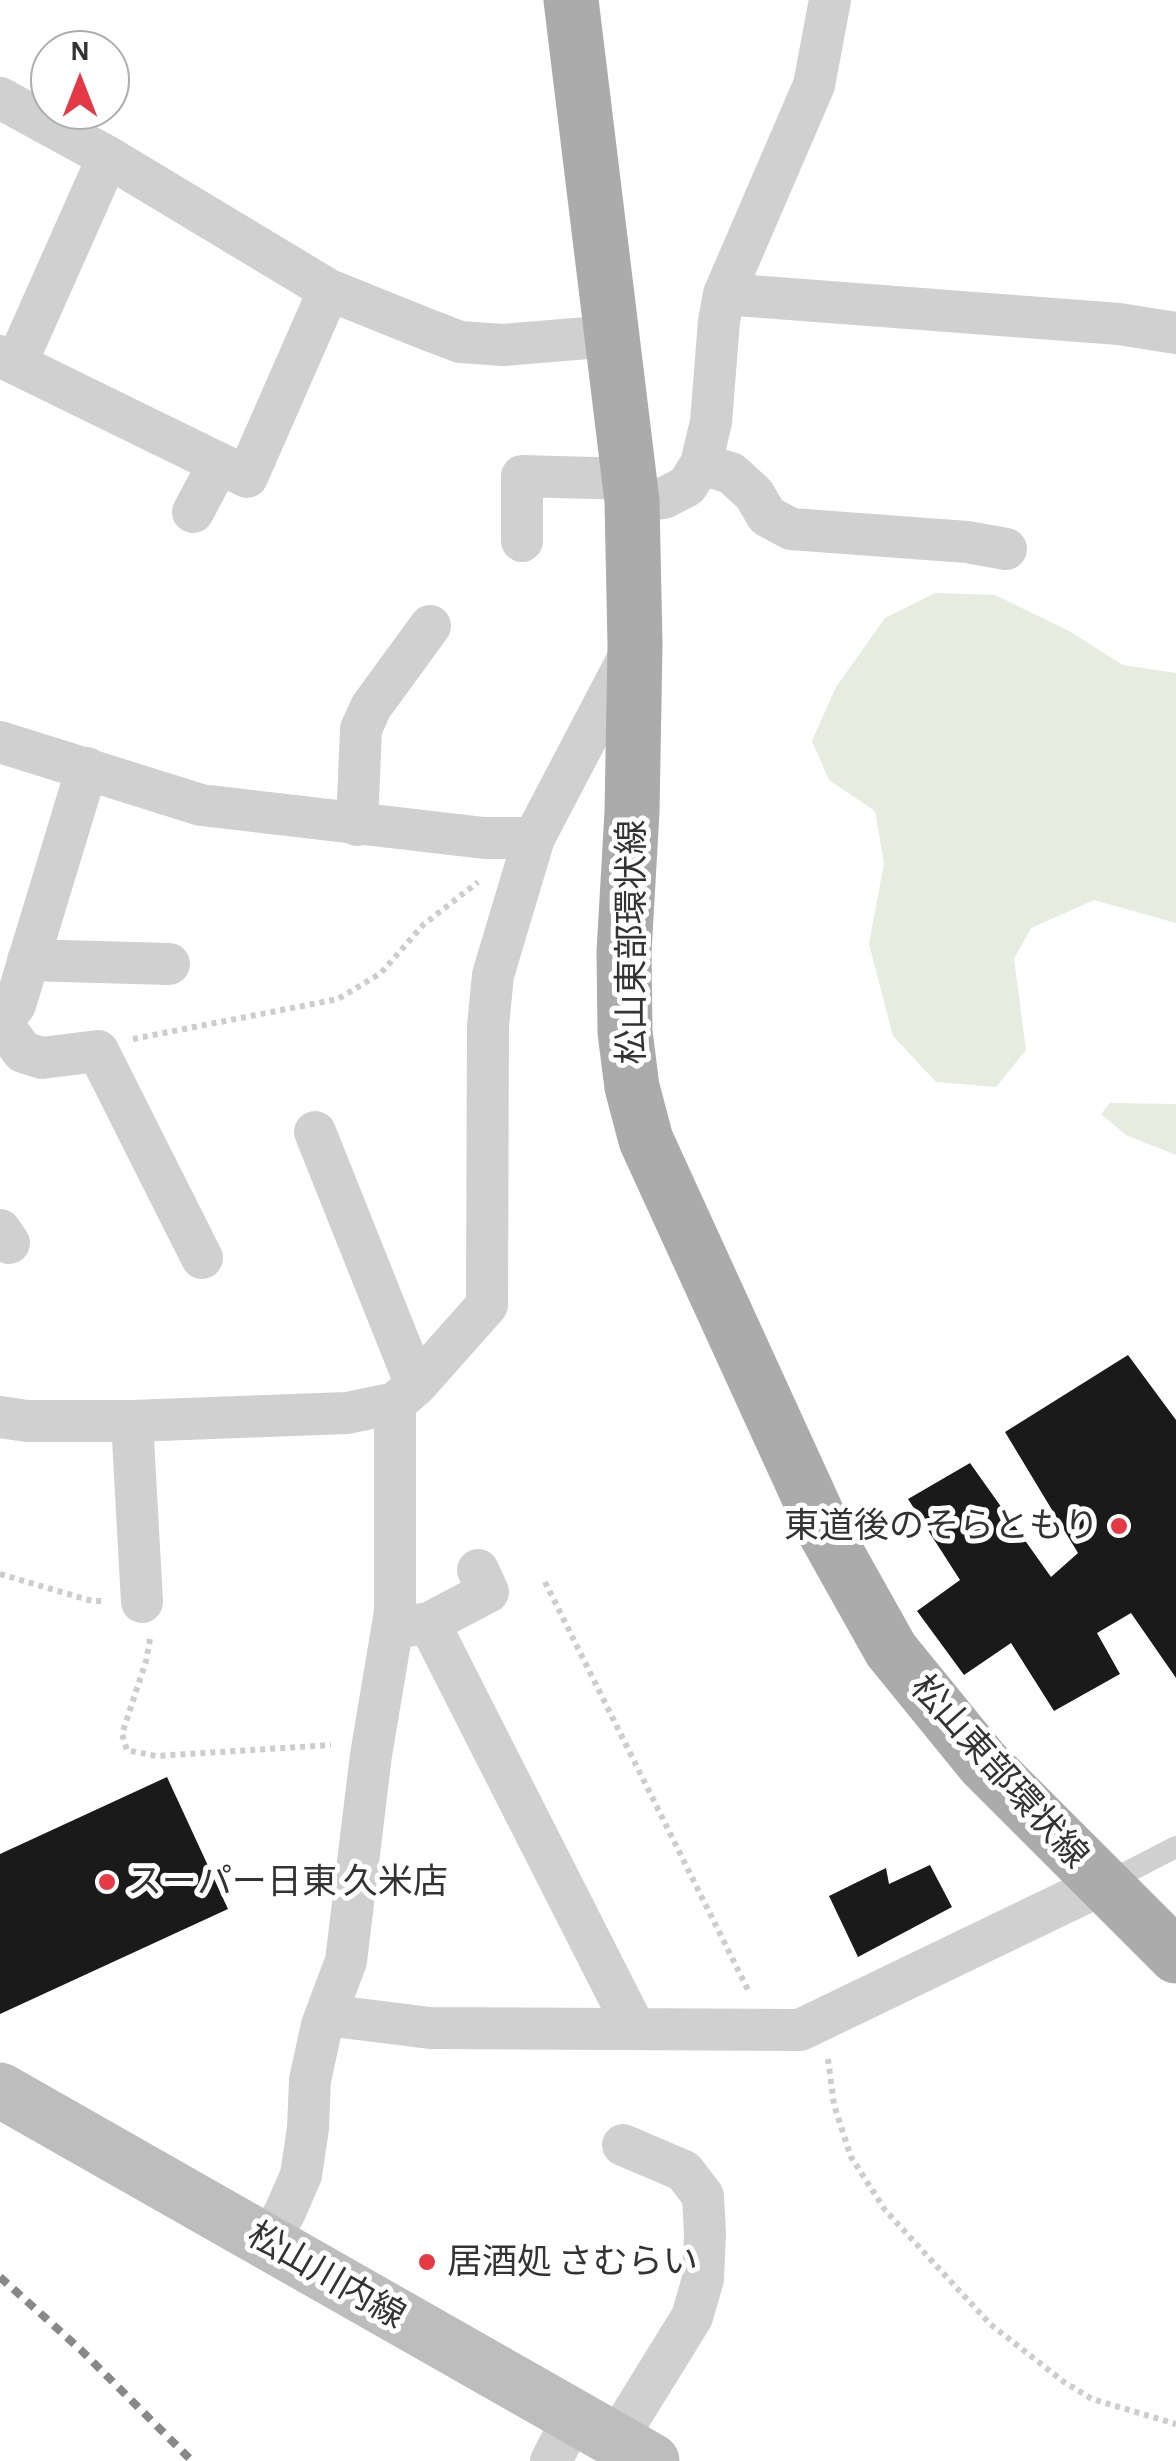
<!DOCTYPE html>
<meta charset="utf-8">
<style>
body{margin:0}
#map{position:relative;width:1176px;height:2461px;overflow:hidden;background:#fff;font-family:"Alegreya Sans",sans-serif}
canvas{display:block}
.north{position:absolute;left:30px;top:30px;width:100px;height:100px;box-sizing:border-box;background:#fff;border:2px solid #adadad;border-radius:50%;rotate:0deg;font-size:28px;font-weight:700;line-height:40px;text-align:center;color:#333}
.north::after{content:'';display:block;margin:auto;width:35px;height:45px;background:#e63946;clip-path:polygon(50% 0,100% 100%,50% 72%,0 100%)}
</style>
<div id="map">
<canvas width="1176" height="2461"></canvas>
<div class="north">N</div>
</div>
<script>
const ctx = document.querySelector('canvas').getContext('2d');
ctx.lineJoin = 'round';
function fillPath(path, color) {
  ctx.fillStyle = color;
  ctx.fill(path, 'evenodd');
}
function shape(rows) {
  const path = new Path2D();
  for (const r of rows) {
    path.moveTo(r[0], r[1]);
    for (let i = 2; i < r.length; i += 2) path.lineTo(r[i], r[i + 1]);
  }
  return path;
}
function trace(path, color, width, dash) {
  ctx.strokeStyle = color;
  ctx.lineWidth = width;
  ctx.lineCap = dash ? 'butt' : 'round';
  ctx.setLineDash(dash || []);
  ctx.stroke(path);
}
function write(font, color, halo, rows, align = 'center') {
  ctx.font = font + ' "Alegreya Sans","Noto Sans JP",sans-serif';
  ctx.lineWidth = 10;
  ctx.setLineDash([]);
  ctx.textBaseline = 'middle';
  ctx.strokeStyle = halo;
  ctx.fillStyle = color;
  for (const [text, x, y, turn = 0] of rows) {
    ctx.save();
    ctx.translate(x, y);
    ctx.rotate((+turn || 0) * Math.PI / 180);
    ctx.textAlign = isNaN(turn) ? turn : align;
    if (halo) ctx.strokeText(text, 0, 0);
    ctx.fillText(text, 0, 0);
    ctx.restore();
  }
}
const green = shape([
 [935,593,995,595,1069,631,1123,665,1176,673,1176,923,1094,900,1031,928,1014,959,1026,1050,996,1087,936,1082,893,1036,869,944,884,863,875,811,829,780,812,741,836,687,885,618],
 [1110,1103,1176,1104,1176,1155,1126,1135,1101,1114]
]);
const building = shape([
 [1128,1355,1176,1420,1176,1678,1131,1613,1097,1633,1120,1674,1054,1711,1011,1643,964,1675,917,1611,960,1580,908,1499,970,1463,1051,1577,1078,1553,1005,1432],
 [167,1777,228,1909,0,2014,0,1854],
 [930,1865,952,1907,858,1957,829,1896,886,1868,889,1884]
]);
const path = shape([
 [133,1039,338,999,381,973,423,925,478,882],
 [0,1574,92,1601,105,1601],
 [545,1582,748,1990],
 [150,1639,146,1661,122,1734,127,1750,156,1756,331,1745],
 [828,2059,834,2105,851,2157,885,2210,990,2324,1064,2382,1092,2399,1176,2424]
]);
const service = shape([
 [1106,1883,1176,1847]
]);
const minor = shape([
 [0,98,108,157,329,290,426,329,460,342,503,345,611,336],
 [724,294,1119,324,1176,333],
 [0,356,247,477,329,290],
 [16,364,108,157],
 [701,464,731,473,754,494,767,516,791,529,967,542,1006,549],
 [632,501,664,498,687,486,701,464,711,422,719,321,724,294,814,85,830,0],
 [193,512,219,463],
 [522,541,522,476,629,479],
 [0,742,201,805,484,838,534,838],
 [357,825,361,729,371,707,430,626],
 [28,960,169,964],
 [0,1023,15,1005,87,768],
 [1,1023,23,1052,42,1058,98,1051,202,1258],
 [315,1132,416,1385],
 [0,1230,9,1243],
 [0,1417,27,1421,132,1421,347,1413,395,1403,416,1385,487,1305,488,1026,493,975,534,838,632,651],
 [132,1421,142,1602],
 [429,1623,635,2029],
 [400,1627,429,1623,488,1592,478,1570],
 [326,2015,430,2028,800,2030,1103,1884],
 [267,2243,285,2212,301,2175,308,2128,310,2080,322,2025,346,1961,371,1755,395,1612,395,1403],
 [616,2440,692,2317,703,2279,705,2234,703,2196,684,2171,623,2145],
 [551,2461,574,2416]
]);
const secondary = shape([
 [0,2090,652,2461]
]);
const primary = shape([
 [571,0,632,501,635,645,632,812,624,952,625,1032,632,1087,646,1140,826,1534,891,1650,983,1763,1176,1956]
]);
const rail = shape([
 [0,2277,81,2350,192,2461]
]);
const markers = [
 [1119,1526,10,"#e63946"],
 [107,1882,10,"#e63946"],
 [427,2262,10,"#e63946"]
];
const streetNames = [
 ["松山東部環状線",632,942,-90],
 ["松山東部環状線",999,1772,48],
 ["松山川内線",326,2276,30]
];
const poiNames = [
 ["東道後のそらともり",1099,1526,"right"],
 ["スーパー日東 久米店",127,1882],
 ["居酒処 さむらい",447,2262]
];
fillPath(green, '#e6ecdf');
fillPath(building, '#1a1a1a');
trace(path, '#cdcdcd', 6, [5, 5]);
trace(service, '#d0d0d0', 22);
trace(minor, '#d0d0d0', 42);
trace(secondary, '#bdbdbd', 55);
trace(primary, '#ababab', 55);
trace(rail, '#888', 8, [10, 8]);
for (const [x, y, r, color] of markers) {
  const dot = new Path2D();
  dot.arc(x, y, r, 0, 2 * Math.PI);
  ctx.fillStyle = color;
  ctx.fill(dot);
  trace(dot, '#fff', 4);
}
write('35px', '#333', '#fff', streetNames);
write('35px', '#333', '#fff', poiNames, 'left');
</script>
